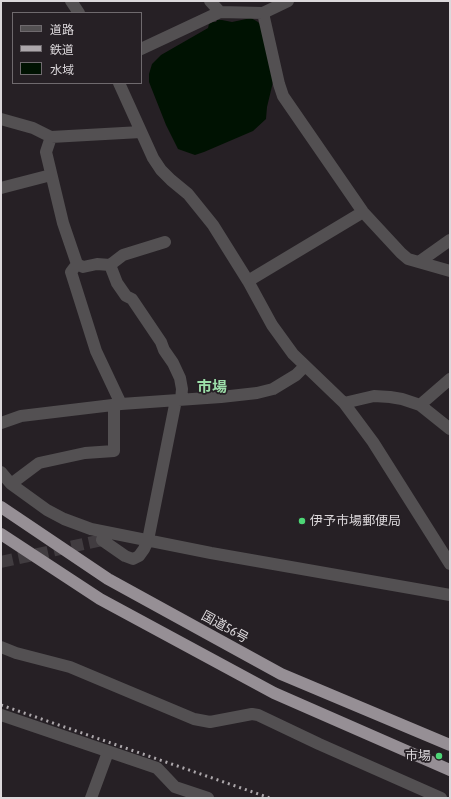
<!DOCTYPE html>
<meta charset="utf-8">
<style>
body{margin:0}
#map{position:relative;width:451px;height:799px;overflow:hidden;background:#262025;font-family:"Asap Condensed","Noto Sans JP",sans-serif}
canvas{display:block}
.frame{position:absolute;inset:0;border:2px solid #dcd8db;pointer-events:none}
.legend{position:absolute;left:12px;top:12px;width:130px;height:72px;box-sizing:border-box;background:#262025;border:1px solid #6f6a6e;margin:0;padding:5px 7px;list-style:none;font-size:12px;color:#dcd8db}
.legend li{display:flex;align-items:center;gap:8px;height:20px}
.legend b{width:20px;border:1px solid #6f6a6e}
</style>
<div id="map">
<canvas width="451" height="799"></canvas>
<div class="frame"></div>
<ul class="legend">
<li><b style="height:5px;background:#535052"></b>道路</li>
<li><b style="height:5px;background:#aca7ab"></b>鉄道</li>
<li><b style="height:11px;background:#001202"></b>水域</li>
</ul>
</div>
<script>
const ctx = document.querySelector('canvas').getContext('2d');
ctx.lineJoin = 'round';
function fillPath(path, color) {
  ctx.fillStyle = color;
  ctx.fill(path, 'evenodd');
}
function shape(rows) {
  const path = new Path2D();
  for (const r of rows) {
    path.moveTo(r[0], r[1]);
    for (let i = 2; i < r.length; i += 2) path.lineTo(r[i], r[i + 1]);
  }
  return path;
}
function trace(path, color, width, dash) {
  ctx.strokeStyle = color;
  ctx.lineWidth = width;
  ctx.lineCap = dash ? 'butt' : 'round';
  ctx.setLineDash(dash || []);
  ctx.stroke(path);
}
function write(font, color, halo, rows, align = 'center') {
  ctx.font = font + ' "Asap Condensed","Noto Sans JP",sans-serif';
  ctx.lineWidth = 3.5;
  ctx.setLineDash([]);
  ctx.textBaseline = 'middle';
  ctx.strokeStyle = halo;
  ctx.fillStyle = color;
  for (const [text, x, y, turn = 0] of rows) {
    ctx.save();
    ctx.translate(x, y);
    ctx.rotate((+turn || 0) * Math.PI / 180);
    ctx.textAlign = isNaN(turn) ? turn : align;
    if (halo) ctx.strokeText(text, 0, 0);
    ctx.fillText(text, 0, 0);
    ctx.restore();
  }
}
const water = shape([
 [251,18,258,22,262,27,273,82,267,107,266,119,253,131,204,152,195,155,178,149,166,125,149,82,149,74,152,64,161,55,208,28,209,24,212,22,216,22,217,20,222,20,232,22]
]);
const minorTunnel = shape([
 [1,562,102,540]
]);
const minor = shape([
 [71,1,79,13],
 [210,1,220,12],
 [263,13,279,84,283,96,363,212,401,253,408,259,450,271],
 [141,49,220,12,263,13,288,1],
 [119,83,153,158,161,170,171,180,188,194,213,225,248,281,272,325,293,354,344,403,373,442,450,564],
 [1,119,33,128,51,137,141,132],
 [51,137,46,152,63,223,77,264,71,272,96,351,121,404],
 [1,188,51,175],
 [419,262,450,240],
 [77,264,83,267,97,264,110,265,123,255,165,242],
 [110,265,117,283,126,296,132,299,161,342,164,350,173,363,180,378,182,389,181,400],
 [248,281,363,212],
 [344,403,374,396,390,397,402,399,420,405,450,429],
 [420,405,450,379],
 [1,423,21,416,121,404,221,397,257,393,273,389,296,375,305,366],
 [1,472,11,484,47,510,64,519,91,529,211,553,450,595],
 [11,484,39,463,85,453,114,451,114,405],
 [102,540,125,556,133,559,139,556,144,549,148,540,176,400],
 [1,647,16,653,70,667,194,719,210,722,252,714,258,715,319,744,441,798],
 [1,715,157,768,175,787,208,798],
 [91,798,108,752]
]);
const highway = shape([
 [1,507,108,579,281,674,450,745],
 [1,534,100,599,274,693,450,770]
]);
const rail = shape([
 [1,705,270,798]
]);
const markers = [
 [302,521,4,"#4dd676"],
 [439,756,4,"#4dd676"]
];
const poiNames = [
 ["伊予市場郵便局",310,521],
 ["市場",431,756,"right"]
];
const streetNames = [
 ["国道56号",225,627,29]
];
const quarterNames = [
 ["市場",212,387]
];
fillPath(water, '#001202');
trace(minorTunnel, '#413c40', 12, [12, 6]);
trace(minor, '#535052', 12);
trace(highway, '#968f95', 12);
trace(rail, '#aca7ab', 3, [2, 4]);
for (const [x, y, r, color] of markers) {
  const dot = new Path2D();
  dot.arc(x, y, r, 0, 2 * Math.PI);
  ctx.fillStyle = color;
  ctx.fill(dot);
  trace(dot, '#262025', 1.5);
}
write('13px', '#dcd8db', '#262025', poiNames, 'left');
write('13px', '#dcd8db', '#262025', streetNames);
write('bold 15px', '#9cdea9', '#262025', quarterNames);
</script>
